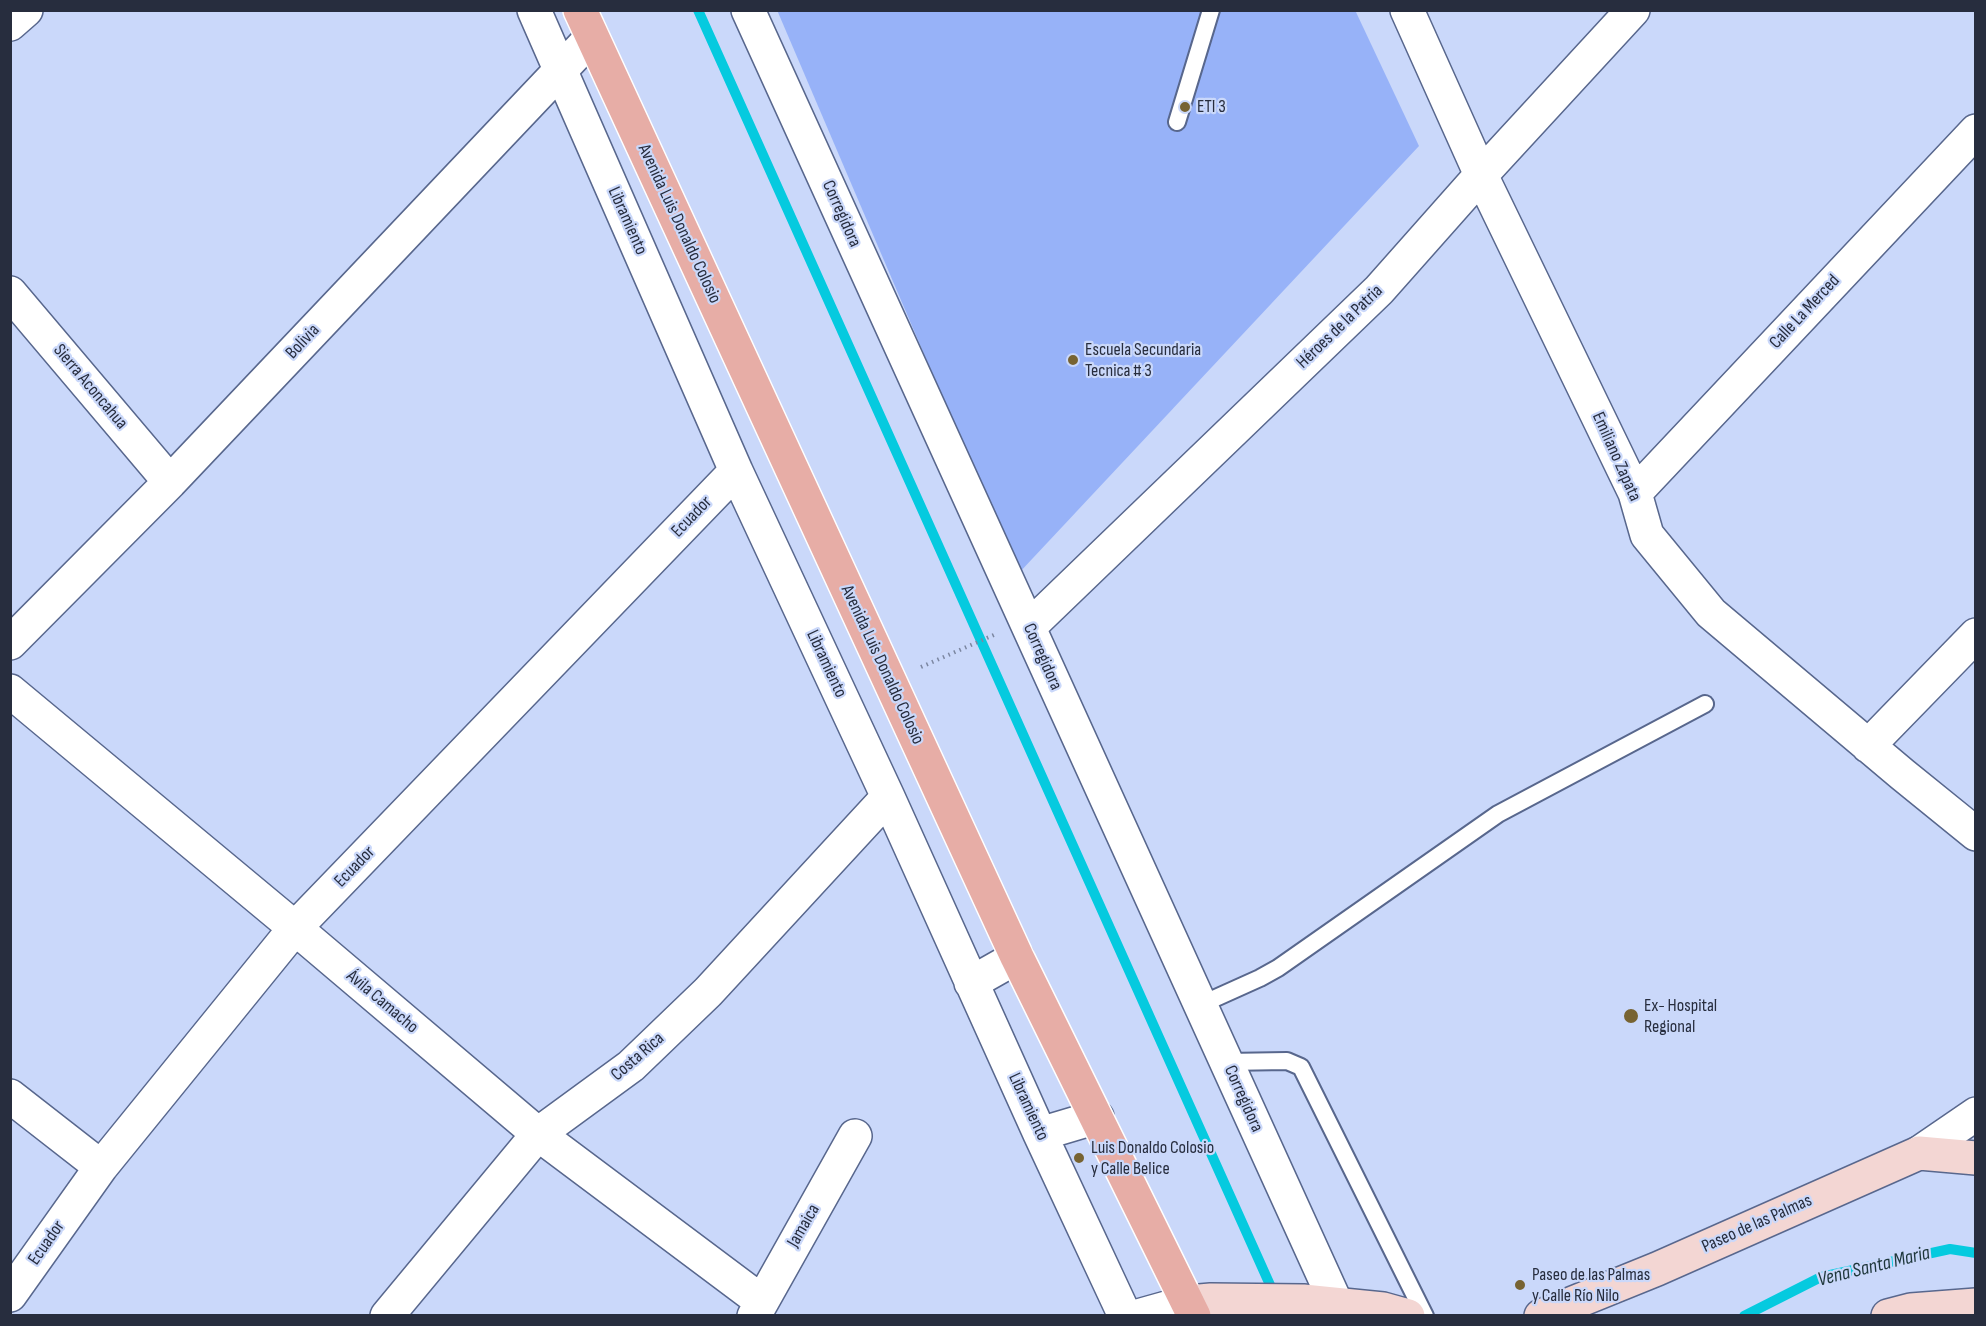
<!DOCTYPE html>
<meta charset="utf-8">
<style>
body{margin:0}
#map{position:relative;width:1986px;height:1326px;overflow:hidden;background:#cad8fa;font-family:"Sofia Sans Condensed",sans-serif}
canvas{display:block}
.frame{position:absolute;inset:0;border:12px solid #272d3e;pointer-events:none}
</style>
<div id="map">
<canvas width="1986" height="1326"></canvas>
<div class="frame"></div>
</div>
<script>
const ctx = document.querySelector('canvas').getContext('2d');
ctx.lineJoin = 'round';
function shape(rows) {
  const path = new Path2D();
  for (const r of rows) {
    path.moveTo(r[0], r[1]);
    for (let i = 2; i < r.length; i += 2) path.lineTo(r[i], r[i + 1]);
  }
  return path;
}
function trace(path, color, width, dash) {
  ctx.strokeStyle = color;
  ctx.lineWidth = width;
  ctx.lineCap = dash ? 'butt' : 'round';
  ctx.setLineDash(dash || []);
  ctx.stroke(path);
}
function fillPath(path, color) {
  ctx.fillStyle = color;
  ctx.fill(path, 'evenodd');
}
function write(font, color, halo, rows, align = 'center') {
  ctx.font = font + ' "Sofia Sans Condensed",sans-serif';
  ctx.lineWidth = 4.5;
  ctx.setLineDash([]);
  ctx.textBaseline = 'middle';
  ctx.strokeStyle = halo;
  ctx.fillStyle = color;
  for (const [text, x, y, turn = 0] of rows) {
    ctx.save();
    ctx.translate(x, y);
    ctx.rotate((+turn || 0) * Math.PI / 180);
    ctx.textAlign = isNaN(turn) ? turn : align;
    if (halo) ctx.strokeText(text, 0, 0);
    ctx.fillText(text, 0, 0);
    ctx.restore();
  }
}
const stream = shape([
 [698,10,1275,1296],
 [1744,1316,1821,1277,1950,1249,1976,1253]
]);
const building = shape([
 [777,10,1355,10,1419,146,1018,574]
]);
const path = shape([
 [921,667,996,634]
]);
const lane = shape([
 [1177,122,1211,10],
 [1200,1005,1260,978,1278,968,1498,814,1705,704],
 [1226,1062,1287,1061,1301,1067,1425,1316]
]);
const street = shape([
 [534,10,736,471,888,797,1040,1134,1125,1316],
 [748,10,1336,1303],
 [1407,10,1481,175,1635,493,1647,535,1711,613,1902,774,1976,834],
 [10,24,26,10],
 [10,293,170,482],
 [1635,493,1976,131],
 [1029,627,1379,290,1481,175,1633,10],
 [10,643,170,482,592,37],
 [10,691,295,928,538,1134,761,1301],
 [1868,746,1976,635],
 [971,983,1017,957],
 [10,1096,101,1167],
 [1040,1134,1097,1117],
 [1919,1153,1976,1114],
 [10,1295,101,1167,295,928,736,471],
 [387,1316,538,1134,631,1066,708,992,888,797],
 [754,1316,855,1136],
 [1138,1316,1188,1302]
]);
const secondary = shape([
 [1188,1302,1211,1300,1303,1301,1383,1309,1408,1316],
 [1541,1316,1657,1269,1919,1153,1976,1158],
 [1888,1316,1911,1310,1976,1305]
]);
const primary = shape([
 [580,10,1017,957,1194,1316]
]);
const markers = [
 [1185,107,6,"#776332"],
 [1073,360,6,"#776332"],
 [1631,1016,8,"#776332"],
 [1079,1158,6,"#776332"],
 [1520,1285,6,"#776332"]
];
const poiNames = [
 ["ETI 3",1197,107],
 ["Escuela Secundaria",1085,350],
 ["Tecnica # 3",1085,371],
 ["Ex- Hospital",1644,1006],
 ["Regional",1644,1027],
 ["Luis Donaldo Colosio",1091,1148],
 ["y Calle Belice",1091,1169],
 ["Paseo de las Palmas",1532,1275],
 ["y Calle Río Nilo",1532,1296]
];
const streetNames = [
 ["Corregidora",841,214,66],
 ["Libramiento",627,221,66],
 ["Avenida Luis Donaldo Colosio",679,224,65],
 ["Calle La Merced",1805,312,-47],
 ["Héroes de la Patria",1340,327,-44],
 ["Bolivia",303,342,-47],
 ["Sierra Aconcahua",90,387,50],
 ["Emiliano Zapata",1616,457,66],
 ["Ecuador",692,517,-46],
 ["Corregidora",1042,657,66],
 ["Libramiento",826,664,65],
 ["Avenida Luis Donaldo Colosio",882,665,65],
 ["Ecuador",355,867,-46],
 ["Ávila Camacho",382,1002,40],
 ["Costa Rica",638,1057,-41],
 ["Corregidora",1243,1099,66],
 ["Libramiento",1028,1107,65],
 ["Paseo de las Palmas",1757,1224,-24],
 ["Jamaica",804,1226,-60],
 ["Ecuador",47,1243,-55]
];
const waterNames = [
 ["Vena Santa Maria",1874,1267,-14]
];
trace(stream, '#05cadf', 10);
fillPath(building, '#97b2f8');
trace(lane, '#58678d', 20);
trace(street, '#58678d', 36);
trace(secondary, '#58678d', 36);
trace(primary, '#fff', 36);
trace(path, '#7c87a1', 4, [1.5, 4.5]);
trace(lane, '#fff', 16);
trace(street, '#fff', 33);
trace(secondary, '#f3d6d3', 33);
trace(primary, '#e7ada6', 33);
for (const [x, y, r, color] of markers) {
  const dot = new Path2D();
  dot.arc(x, y, r, 0, 2 * Math.PI);
  ctx.fillStyle = color;
  ctx.fill(dot);
  trace(dot, '#cad8fa', 2);
}
write('18px', '#272d3e', '#cad8fa', poiNames, 'left');
write('18px', '#272d3e', '#cad8fa', streetNames);
write('italic 20px', '#1d363a', '#cad8fa', waterNames);
</script>
